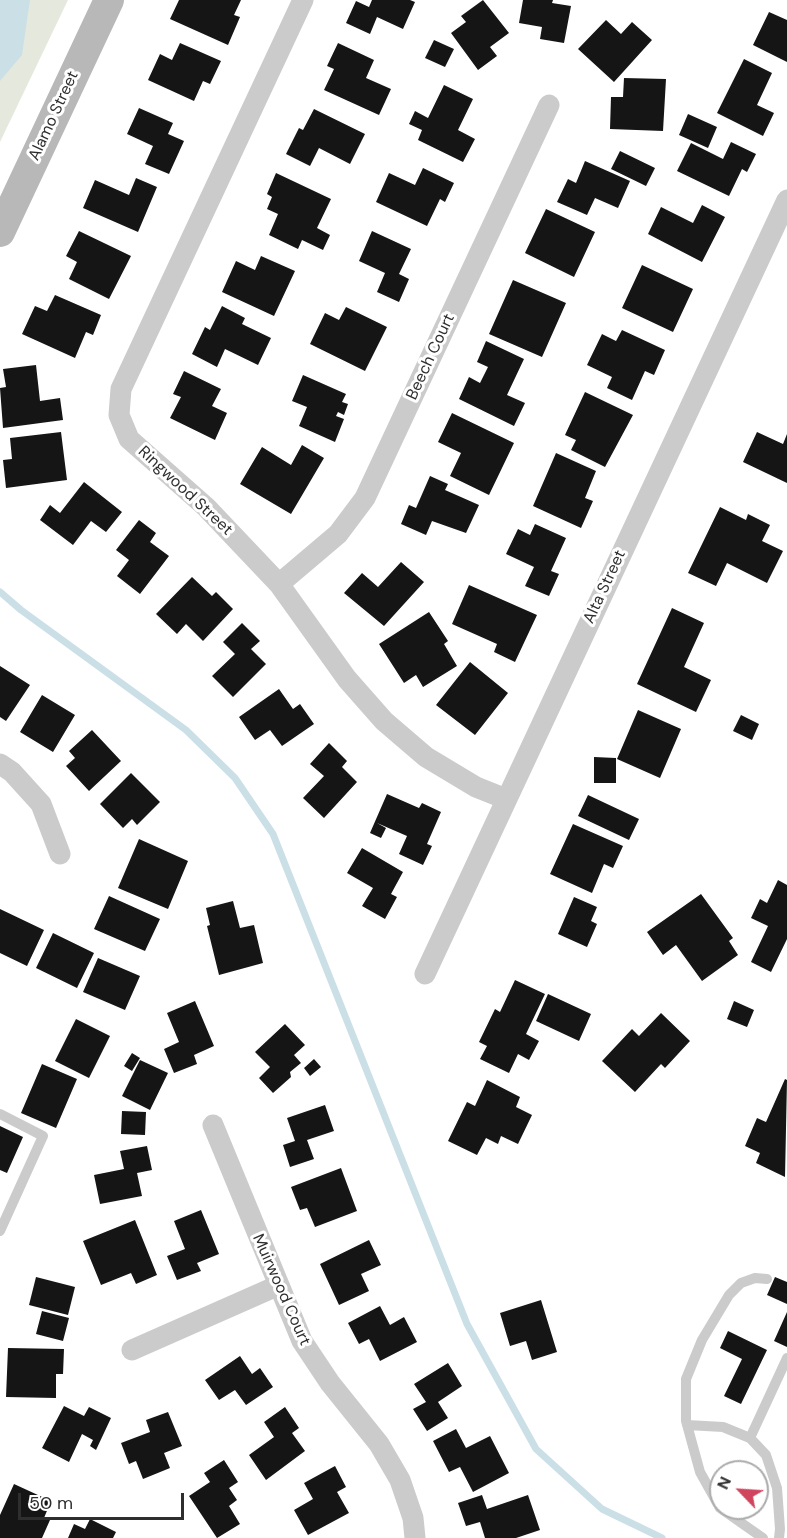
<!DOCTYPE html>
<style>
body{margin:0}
#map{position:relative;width:787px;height:1538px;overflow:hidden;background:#fff;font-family:"DM Sans",sans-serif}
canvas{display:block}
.north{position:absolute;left:709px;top:1460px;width:60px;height:60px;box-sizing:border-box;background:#fff;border:2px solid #ababab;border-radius:50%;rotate:295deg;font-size:16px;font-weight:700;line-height:24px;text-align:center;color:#2e2e2e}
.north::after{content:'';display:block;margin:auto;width:21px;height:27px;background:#d0445e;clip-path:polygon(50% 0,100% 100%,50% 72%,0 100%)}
.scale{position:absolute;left:18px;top:1493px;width:166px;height:27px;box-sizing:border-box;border:3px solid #2e2e2e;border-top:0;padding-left:8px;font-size:18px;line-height:21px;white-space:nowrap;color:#2e2e2e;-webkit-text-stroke:4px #fff;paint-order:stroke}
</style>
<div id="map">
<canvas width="787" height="1538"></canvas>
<div class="north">N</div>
<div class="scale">50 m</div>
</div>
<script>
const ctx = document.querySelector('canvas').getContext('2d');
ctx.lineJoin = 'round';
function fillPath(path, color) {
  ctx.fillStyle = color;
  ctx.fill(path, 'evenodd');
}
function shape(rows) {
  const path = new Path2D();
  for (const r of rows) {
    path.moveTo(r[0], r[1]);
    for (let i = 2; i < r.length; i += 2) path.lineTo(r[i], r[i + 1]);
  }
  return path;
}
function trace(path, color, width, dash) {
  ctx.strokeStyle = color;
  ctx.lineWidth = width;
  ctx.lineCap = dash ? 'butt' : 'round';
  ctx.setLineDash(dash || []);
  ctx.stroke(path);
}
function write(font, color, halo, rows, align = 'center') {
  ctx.font = font + ' "DM Sans",sans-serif';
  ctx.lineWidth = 6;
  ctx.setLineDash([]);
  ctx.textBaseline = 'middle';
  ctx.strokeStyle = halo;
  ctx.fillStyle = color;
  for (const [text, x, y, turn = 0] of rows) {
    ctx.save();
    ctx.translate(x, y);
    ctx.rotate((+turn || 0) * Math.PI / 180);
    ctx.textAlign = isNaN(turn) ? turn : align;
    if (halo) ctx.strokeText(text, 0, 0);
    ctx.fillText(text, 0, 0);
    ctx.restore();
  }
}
const green = shape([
 [0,0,68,0,0,142]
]);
const water = shape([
 [0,0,30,0,22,55,0,81]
]);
const stream = shape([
 [0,592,21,610,186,730,235,778,273,834,467,1324,536,1449,602,1509,662,1538]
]);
const building = shape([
 [179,0,241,0,234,15,240,17,228,45,170,19],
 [372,0,410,0,415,2,403,29,377,17,370,34,346,23,356,1,369,7],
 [483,0,509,33,490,47,497,56,478,70,451,33,466,22,461,16],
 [523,0,553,0,552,3,571,6,564,43,540,39,542,27,519,23],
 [769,12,787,20,787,62,753,45],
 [606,20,621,34,632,22,652,40,614,82,578,49],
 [434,40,454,49,445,67,425,58],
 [180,43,221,61,210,84,203,81,194,101,148,80,160,54,172,60],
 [338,43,374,60,366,78,391,89,379,115,324,90,334,69,327,66],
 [744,59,772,73,757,105,774,113,763,136,717,113],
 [624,78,666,79,663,131,610,129,611,97,623,97],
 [444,85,473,99,458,130,475,139,463,162,418,140,422,130,409,124,415,111,428,118],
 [139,108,173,123,168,134,184,141,169,174,145,164,153,146,127,134],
 [314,109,365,134,350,164,319,148,310,166,286,154,299,128,303,130],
 [688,114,717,127,708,148,679,135],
 [731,142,756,154,747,172,742,169,729,196,677,171,691,143,723,159],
 [620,151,655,168,646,186,611,169],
 [585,161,630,181,618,208,595,198,587,215,557,202,568,179,576,183],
 [423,168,454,183,445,202,440,199,427,226,376,202,389,173,415,185],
 [276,173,331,199,317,228,330,235,323,250,302,240,298,249,269,235,278,214,267,209,272,197,267,194],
 [136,178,157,187,138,232,83,208,95,180,129,195],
 [702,205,725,217,702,262,648,234,661,207,693,223],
 [546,209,595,232,574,277,525,253],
 [79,231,131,256,109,299,69,279,77,262,66,256],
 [372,231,411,249,399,274,409,279,399,302,377,292,385,273,359,261],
 [261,256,295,271,274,316,222,292,236,261,255,270],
 [642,265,693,289,673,332,622,308],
 [513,280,566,303,542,357,489,334],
 [55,295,101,315,93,335,86,332,75,358,22,334,35,306,47,311],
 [222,306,245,318,242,324,271,338,258,365,225,349,217,367,192,354,205,327,210,330],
 [346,307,387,327,365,371,310,344,325,313,339,320],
 [622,330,665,350,654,375,645,371,632,400,607,388,612,377,587,365,602,334,616,341],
 [486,341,524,359,507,395,525,403,514,426,459,399,469,377,480,383,488,367,477,362],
 [36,365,40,401,60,398,63,420,3,428,0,388,6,387,3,369],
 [184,371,221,389,212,406,227,413,215,440,170,418,181,397,173,394],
 [303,375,346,394,342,402,348,404,344,415,338,412,336,416,344,419,335,442,299,426,307,407,292,401],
 [585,392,633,415,605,467,571,450,576,440,565,435],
 [452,413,514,443,489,495,450,476,461,453,438,442],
 [61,432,67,480,6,488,3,460,12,459,10,438],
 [757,432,783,444,787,434,787,483,743,462],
 [302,445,324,458,291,514,240,484,262,447,291,465],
 [556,453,596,471,585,498,593,501,581,528,533,506],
 [430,476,448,484,445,490,479,505,466,533,432,521,426,535,401,524,409,505,416,508],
 [84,482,122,512,106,532,91,521,73,545,40,520,50,505,60,513],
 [720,507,746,520,748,514,770,525,762,541,783,551,767,583,727,563,716,586,688,573],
 [139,520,156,533,150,542,169,556,140,594,117,576,129,560,116,550],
 [535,524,566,538,551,571,559,574,549,596,525,586,534,567,506,554,518,529,530,535],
 [401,562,424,582,384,626,344,593,362,573,378,587],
 [192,577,212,596,216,592,233,609,203,641,186,624,177,634,156,614],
 [469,585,537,615,515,662,494,652,497,644,452,624],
 [672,608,704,623,684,667,711,680,696,712,637,684],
 [429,612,448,641,444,644,457,666,423,687,416,675,404,683,379,644],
 [242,623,260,641,251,649,266,664,233,697,212,676,235,654,223,642],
 [470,662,508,693,475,735,436,705],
 [0,666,30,685,6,721,0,717],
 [279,689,293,709,300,704,314,724,282,746,270,730,255,740,239,717],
 [42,695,75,715,53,752,20,732],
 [638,710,681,729,660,778,617,759],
 [741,715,759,724,752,740,733,731],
 [92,730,121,761,89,791,66,766,75,758,69,751],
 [329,743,347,761,342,767,357,782,324,818,303,798,324,776,310,764],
 [594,757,616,758,616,783,594,783],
 [131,773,160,802,137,825,132,819,123,828,100,804],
 [387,794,419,808,422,803,441,812,427,844,432,846,423,865,399,854,407,836,377,823,386,828,381,838,370,833],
 [588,795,639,819,629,840,578,816],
 [573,824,623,846,613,868,604,864,592,893,550,874],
 [139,839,188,861,168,909,118,888],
 [362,848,403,872,391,894,397,897,385,919,362,906,373,888,347,873],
 [778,880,787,885,787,939,771,972,751,962,768,926,751,918,760,899,767,903],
 [701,894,733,938,729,941,738,955,702,981,676,945,663,955,647,932],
 [109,896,160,919,145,951,94,929],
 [574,897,597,907,591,921,597,924,587,947,558,934],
 [233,901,240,928,254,925,263,963,219,975,207,926,210,925,206,908],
 [0,909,44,930,27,966,0,953],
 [53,933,94,953,77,988,36,968],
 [98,958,140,976,125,1010,83,992],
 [515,980,545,994,526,1034,539,1041,529,1060,518,1054,509,1073,480,1059,487,1046,479,1042,495,1009,500,1012],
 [548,994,591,1014,579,1041,536,1021],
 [195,1001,214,1046,194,1055,197,1064,174,1073,164,1049,179,1042,167,1013],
 [734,1001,754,1010,747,1027,727,1019],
 [661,1013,690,1041,665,1068,661,1064,635,1092,602,1061,632,1029,639,1036],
 [76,1019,110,1036,89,1078,55,1061],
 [285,1024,305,1045,294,1055,301,1063,290,1072,291,1077,273,1093,259,1078,270,1067,255,1052],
 [132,1053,140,1058,132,1071,124,1066],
 [314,1059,321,1067,310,1076,304,1068],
 [140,1060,168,1073,150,1110,122,1096],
 [42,1064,77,1079,56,1128,21,1113],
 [785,1079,787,1080,785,1177,756,1163,760,1153,745,1146,757,1118,766,1122],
 [487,1080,520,1097,516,1107,532,1115,518,1144,501,1136,498,1144,486,1138,477,1155,448,1141,467,1102,475,1106],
 [325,1105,334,1131,307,1140,314,1159,290,1167,283,1145,295,1141,287,1118],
 [122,1111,146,1112,145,1135,121,1134],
 [0,1126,23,1137,7,1173,0,1170],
 [147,1146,152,1170,137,1173,142,1196,100,1204,94,1175,124,1169,120,1151],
 [341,1168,357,1211,315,1227,307,1208,300,1210,291,1187],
 [201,1210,219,1254,197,1263,201,1271,177,1280,167,1256,185,1249,174,1221],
 [135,1220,157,1275,136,1284,131,1273,101,1285,83,1241],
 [369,1240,381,1265,361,1274,369,1291,339,1305,320,1264],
 [36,1277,75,1287,68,1315,29,1305],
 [775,1277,787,1282,787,1304,767,1295],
 [541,1300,557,1352,532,1360,526,1341,510,1346,500,1313],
 [380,1306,390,1325,404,1317,417,1342,380,1361,369,1339,359,1344,348,1323],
 [42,1311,69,1318,63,1341,36,1334],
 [787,1312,787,1347,774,1341],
 [728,1331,767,1350,741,1404,724,1396,742,1359,720,1348],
 [8,1348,64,1349,63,1374,56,1374,56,1398,6,1397],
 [240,1356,252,1374,260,1368,273,1387,246,1405,235,1390,219,1400,205,1380],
 [448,1363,462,1386,438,1402,448,1418,427,1431,413,1409,426,1402,414,1384],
 [64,1406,84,1416,89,1407,111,1418,96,1450,90,1446,93,1440,82,1434,69,1462,42,1448],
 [285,1407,299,1428,292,1433,305,1451,266,1480,249,1455,274,1437,264,1422],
 [168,1412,182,1446,164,1453,170,1468,143,1479,136,1461,129,1464,121,1443,150,1432,146,1420],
 [456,1429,466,1448,490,1436,509,1473,473,1492,460,1467,449,1472,433,1441],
 [224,1460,238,1482,229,1488,237,1500,229,1506,240,1524,217,1538,189,1496,210,1482,204,1473],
 [335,1466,346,1487,337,1492,349,1513,308,1535,294,1510,313,1499,304,1483],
 [14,1484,51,1501,44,1518,50,1520,42,1538,0,1538,0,1515],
 [482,1495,487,1509,528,1495,540,1530,516,1538,485,1538,480,1522,466,1526,458,1503],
 [90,1519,116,1532,113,1538,68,1538,74,1524,85,1529]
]);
const lane = shape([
 [0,1114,43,1136,0,1231],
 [687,1425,723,1427,750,1438,766,1455,777,1488,780,1529,779,1538],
 [750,1438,787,1358],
 [763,1538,720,1508,700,1472,686,1421,686,1379,702,1340,729,1295,741,1283,755,1278,767,1279]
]);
const street = shape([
 [303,0,121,389,119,415,129,439,206,507,279,584,347,679,384,721,426,757,476,787,506,799],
 [279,584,338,534,365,498,549,105],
 [0,764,12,772,41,804,60,854],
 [425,974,787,200],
 [213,1125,302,1341,330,1383,379,1444,400,1480,413,1518,415,1538],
 [132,1350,277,1286]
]);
const secondary = shape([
 [0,232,109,0]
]);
const streetNames = [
 ["Alamo Street",54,116,-65],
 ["Beech Court",431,357,-65],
 ["Ringwood Street",185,491,43],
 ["Alta Street",605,587,-65],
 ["Muirwood Court",281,1290,66]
];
fillPath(green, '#e5e9dd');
fillPath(water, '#cbdfe7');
trace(stream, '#cbdfe7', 7);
fillPath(building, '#151515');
trace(lane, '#cbcbcb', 10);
trace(street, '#cbcbcb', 21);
trace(secondary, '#b8b8b8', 30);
write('16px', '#2e2e2e', '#fff', streetNames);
</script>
